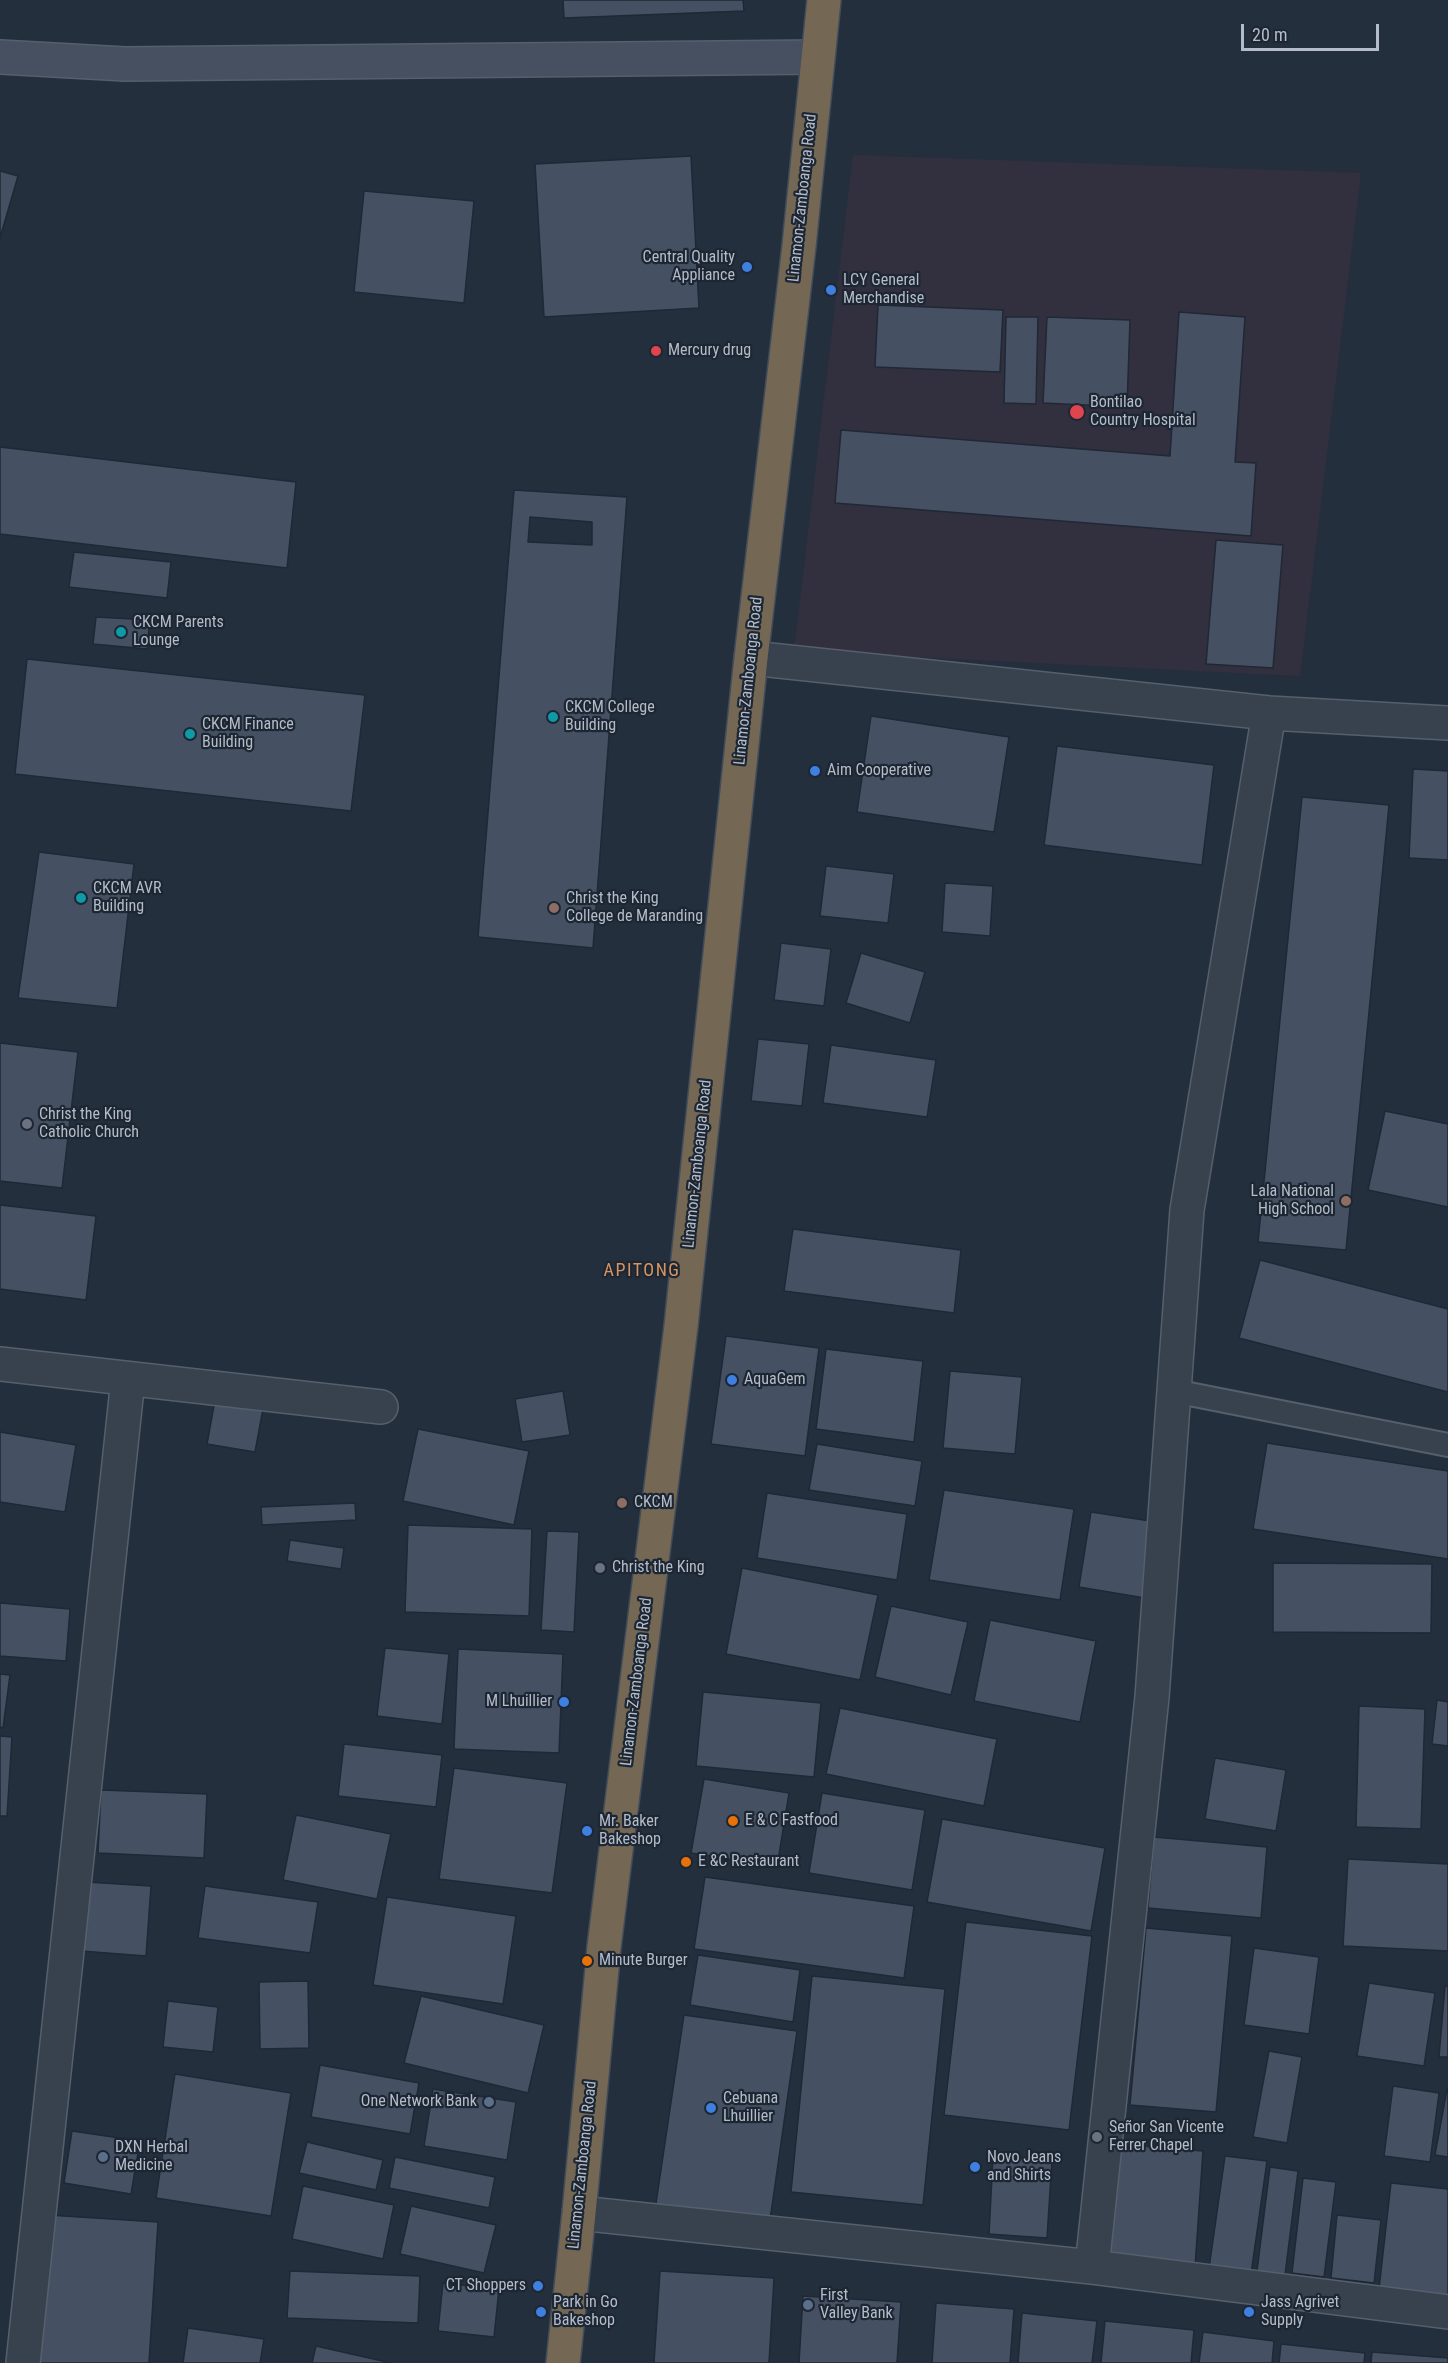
<!DOCTYPE html>
<meta charset="utf-8">
<style>
body{margin:0}
#map{position:relative;width:1448px;height:2363px;overflow:hidden;background:#242f3e;font-family:"Roboto Condensed",sans-serif}
canvas{display:block}
.scale{position:absolute;left:1241px;top:24px;width:138px;height:27px;box-sizing:border-box;border:3px solid #b4bcc9;border-top:0;padding-left:8px;font-size:18px;line-height:21px;white-space:nowrap;color:#b4bcc9;-webkit-text-stroke:4px #1d2633;paint-order:stroke}
</style>
<div id="map">
<canvas width="1448" height="2363"></canvas>
<div class="scale">20 m</div>
</div>
<script>
const ctx = document.querySelector('canvas').getContext('2d');
ctx.lineJoin = 'round';
function fillPath(path, color) {
  ctx.fillStyle = color;
  ctx.fill(path, 'evenodd');
}
function shape(rows) {
  const path = new Path2D();
  for (const r of rows) {
    path.moveTo(r[0], r[1]);
    for (let i = 2; i < r.length; i += 2) path.lineTo(r[i], r[i + 1]);
  }
  return path;
}
function trace(path, color, width, dash) {
  ctx.strokeStyle = color;
  ctx.lineWidth = width;
  ctx.lineCap = dash ? 'butt' : 'round';
  ctx.setLineDash(dash || []);
  ctx.stroke(path);
}
function write(font, color, halo, rows, align = 'center') {
  ctx.font = font + ' "Roboto Condensed",sans-serif';
  ctx.lineWidth = 4.5;
  ctx.setLineDash([]);
  ctx.textBaseline = 'middle';
  ctx.strokeStyle = halo;
  ctx.fillStyle = color;
  for (const [text, x, y, turn = 0] of rows) {
    ctx.save();
    ctx.translate(x, y);
    ctx.rotate((+turn || 0) * Math.PI / 180);
    ctx.textAlign = isNaN(turn) ? turn : align;
    if (halo) ctx.strokeText(text, 0, 0);
    ctx.fillText(text, 0, 0);
    ctx.restore();
  }
}
const medical = shape([
 [853,155,1361,173,1300,676,794,651]
]);
const building = shape([
 [563,0,743,0,744,11,564,18,563,0],
 [691,156,699,308,544,317,535,164,691,156],
 [0,171,18,176,0,238,0,171],
 [364,191,474,201,464,303,354,292,364,191],
 [878,305,1003,310,1000,372,875,367,878,305],
 [1179,312,1245,317,1235,462,1256,463,1251,536,835,503,841,430,1170,456,1179,312],
 [1006,317,1038,317,1036,404,1004,403,1006,317],
 [1047,317,1130,320,1127,407,1043,403,1047,317],
 [0,447,296,482,287,568,0,534,0,447],
 [514,490,627,497,593,948,478,937,514,490],
 [530,517,592,522,592,545,528,542,530,517],
 [1216,540,1283,545,1273,668,1206,664,1216,540],
 [74,552,171,562,167,598,69,587,74,552],
 [96,617,150,620,147,649,93,644,96,617],
 [27,659,365,695,351,811,15,774,27,659],
 [871,716,1009,737,994,832,857,812,871,716],
 [1057,746,1214,765,1202,865,1044,845,1057,746],
 [1413,769,1448,771,1448,860,1409,858,1413,769],
 [1302,797,1389,805,1346,1250,1258,1242,1302,797],
 [39,852,134,864,117,1008,18,998,39,852],
 [826,866,894,874,888,923,820,916,826,866],
 [945,883,993,886,990,936,942,932,945,883],
 [781,943,831,949,824,1006,774,1000,781,943],
 [861,953,925,972,910,1023,846,1003,861,953],
 [758,1039,809,1044,802,1106,751,1101,758,1039],
 [0,1043,78,1052,62,1188,0,1181,0,1043],
 [831,1045,936,1060,927,1117,823,1103,831,1045],
 [1385,1111,1448,1124,1448,1207,1368,1190,1385,1111],
 [0,1205,96,1216,86,1300,0,1289,0,1205],
 [793,1229,961,1250,954,1313,784,1291,793,1229],
 [1260,1260,1448,1309,1448,1392,1239,1338,1260,1260],
 [726,1336,819,1348,805,1456,711,1444,726,1336],
 [826,1349,923,1361,914,1442,816,1429,826,1349],
 [950,1371,1022,1377,1015,1454,943,1448,950,1371],
 [563,1391,570,1435,522,1442,515,1399,563,1391],
 [215,1400,263,1409,255,1452,207,1444,215,1400],
 [418,1429,529,1451,514,1525,403,1501,418,1429],
 [0,1432,76,1445,65,1512,0,1502,0,1432],
 [1267,1443,1448,1471,1448,1559,1253,1529,1267,1443],
 [817,1444,922,1461,915,1506,809,1490,817,1444],
 [944,1490,1074,1509,1060,1600,929,1580,944,1490],
 [767,1493,907,1514,897,1580,757,1558,767,1493],
 [355,1503,356,1520,262,1525,261,1507,355,1503],
 [1091,1512,1157,1522,1145,1598,1079,1587,1091,1512],
 [408,1525,532,1529,529,1616,405,1612,408,1525],
 [547,1531,579,1532,574,1632,541,1630,547,1531],
 [290,1540,344,1548,341,1569,287,1561,290,1540],
 [1273,1563,1432,1564,1431,1633,1273,1632,1273,1563],
 [742,1568,878,1595,860,1680,726,1654,742,1568],
 [0,1603,70,1609,66,1661,0,1656,0,1603],
 [891,1606,968,1622,951,1695,875,1677,891,1606],
 [990,1620,1096,1641,1080,1722,974,1701,990,1620],
 [385,1648,449,1654,442,1724,377,1716,385,1648],
 [458,1649,563,1654,559,1753,454,1749,458,1649],
 [0,1674,10,1675,3,1728,0,1727,0,1674],
 [703,1692,821,1703,814,1777,696,1766,703,1692],
 [1437,1700,1448,1702,1448,1746,1432,1744,1437,1700],
 [1359,1706,1425,1709,1421,1829,1356,1827,1359,1706],
 [840,1708,997,1739,984,1806,826,1774,840,1708],
 [0,1736,12,1737,7,1816,0,1816,0,1736],
 [344,1744,442,1755,436,1807,338,1796,344,1744],
 [1215,1758,1286,1770,1276,1831,1205,1819,1215,1758],
 [454,1768,567,1783,552,1893,439,1879,454,1768],
 [704,1779,789,1793,777,1867,691,1853,704,1779],
 [101,1790,207,1794,204,1858,98,1853,101,1790],
 [822,1793,925,1810,912,1890,809,1873,822,1793],
 [296,1815,391,1834,377,1899,283,1880,296,1815],
 [942,1819,1105,1848,1091,1931,927,1902,942,1819],
 [1154,1837,1267,1847,1261,1918,1148,1908,1154,1837],
 [1348,1859,1448,1864,1448,1951,1343,1946,1348,1859],
 [705,1877,914,1906,904,1978,694,1949,705,1877],
 [86,1882,151,1886,146,1956,81,1951,86,1882],
 [205,1886,318,1902,310,1953,198,1938,205,1886],
 [387,1897,516,1916,503,2004,373,1985,387,1897],
 [966,1922,1092,1936,1069,2130,944,2115,966,1922],
 [1146,1928,1232,1936,1216,2112,1130,2105,1146,1928],
 [1254,1948,1319,1957,1309,2034,1244,2025,1254,1948],
 [698,1955,800,1970,793,2022,690,2005,698,1955],
 [812,1976,945,1989,923,2205,791,2192,812,1976],
 [308,1981,309,2048,260,2049,259,1982,308,1981],
 [1369,1983,1435,1993,1424,2066,1357,2056,1369,1983],
 [1445,1986,1448,1986,1448,2057,1439,2057,1445,1986],
 [421,1996,544,2025,528,2093,404,2063,421,1996],
 [168,2001,218,2007,213,2052,163,2047,168,2001],
 [684,2015,797,2031,769,2227,655,2210,684,2015],
 [1269,2051,1302,2057,1287,2143,1253,2137,1269,2051],
 [320,2065,419,2083,410,2134,311,2117,320,2065],
 [175,2074,291,2093,271,2216,156,2198,175,2074],
 [1393,2086,1439,2093,1430,2162,1384,2156,1393,2086],
 [433,2089,516,2102,507,2160,424,2146,433,2089],
 [1447,2089,1448,2090,1448,2157,1435,2155,1447,2089],
 [72,2131,140,2141,131,2194,64,2183,72,2131],
 [307,2142,383,2160,376,2190,299,2173,307,2142],
 [1117,2144,1203,2151,1195,2267,1108,2260,1117,2144],
 [1225,2156,1267,2161,1251,2274,1209,2268,1225,2156],
 [395,2157,495,2177,489,2208,389,2188,395,2157],
 [993,2157,1052,2160,1047,2238,989,2234,993,2157],
 [1270,2167,1298,2171,1285,2275,1257,2271,1270,2167],
 [1303,2178,1336,2182,1324,2277,1292,2273,1303,2178],
 [1391,2183,1448,2189,1448,2297,1379,2289,1391,2183],
 [303,2186,394,2205,383,2259,292,2239,303,2186],
 [411,2206,496,2225,484,2273,400,2254,411,2206],
 [48,2215,158,2222,149,2363,39,2363,48,2215],
 [1337,2215,1381,2220,1374,2283,1331,2278,1337,2215],
 [290,2271,420,2276,418,2323,287,2318,290,2271],
 [660,2271,774,2278,769,2363,654,2363,660,2271],
 [443,2283,499,2289,494,2337,438,2331,443,2283],
 [803,2296,901,2302,897,2363,799,2363,803,2296],
 [936,2303,1014,2309,1010,2363,932,2363,936,2303],
 [1022,2313,1097,2321,1092,2363,1018,2363,1022,2313],
 [1105,2321,1194,2330,1191,2363,1101,2363,1105,2321],
 [188,2328,264,2339,260,2363,183,2363,188,2328],
 [1203,2332,1274,2341,1272,2363,1199,2363,1203,2332],
 [1281,2344,1365,2353,1364,2363,1279,2363,1281,2344],
 [316,2346,391,2363,312,2363,316,2346],
 [1372,2352,1448,2358,1448,2363,1371,2363,1372,2352]
]);
const lane = shape([
 [1174,1391,1448,1445]
]);
const street = shape([
 [751,658,1269,713,1448,723],
 [0,1364,381,1407],
 [579,2213,1092,2267,1448,2312],
 [1092,2267,1152,1697,1187,1210,1269,713],
 [23,2363,128,1379]
]);
const secondary = shape([
 [0,57,125,64,818,57]
]);
const highway = shape([
 [563,2363,579,2213,604,1947,681,1326,751,658,799,246,824,0]
]);
const markers = [
 [747,267,6,"#3f7fe0"],
 [831,290,6,"#3f7fe0"],
 [656,351,6,"#e0444e"],
 [1077,412,8,"#e0444e"],
 [121,632,6,"#0f9aa8"],
 [553,717,6,"#0f9aa8"],
 [190,734,6,"#0f9aa8"],
 [815,771,6,"#3f7fe0"],
 [81,898,6,"#0f9aa8"],
 [554,908,6,"#8d6e63"],
 [27,1124,6,"#6b7280"],
 [1346,1201,6,"#8d6e63"],
 [732,1380,6,"#3f7fe0"],
 [622,1503,6,"#8d6e63"],
 [600,1568,6,"#6b7280"],
 [564,1702,6,"#3f7fe0"],
 [733,1821,6,"#e8710a"],
 [587,1831,6,"#3f7fe0"],
 [686,1862,6,"#e8710a"],
 [587,1961,6,"#e8710a"],
 [489,2102,6,"#5c6f8a"],
 [711,2108,6,"#3f7fe0"],
 [1097,2137,6,"#6b7280"],
 [103,2157,6,"#5c6f8a"],
 [975,2167,6,"#3f7fe0"],
 [538,2286,6,"#3f7fe0"],
 [808,2305,6,"#5c6f8a"],
 [541,2312,6,"#3f7fe0"],
 [1249,2312,6,"#3f7fe0"]
];
const streetNames = [
 ["Linamon-Zamboanga Road",803,198,-84],
 ["Linamon-Zamboanga Road",749,681,-84],
 ["Linamon-Zamboanga Road",698,1164,-84],
 ["Linamon-Zamboanga Road",637,1682,-83],
 ["Linamon-Zamboanga Road",583,2165,-84]
];
const poiNames = [
 ["Central Quality",735,258,"right"],
 ["Appliance",735,276,"right"],
 ["LCY General",843,281],
 ["Merchandise",843,299],
 ["Mercury drug",668,351],
 ["Bontilao",1090,403],
 ["Country Hospital",1090,421],
 ["CKCM Parents",133,623],
 ["Lounge",133,641],
 ["CKCM College",565,708],
 ["Building",565,726],
 ["CKCM Finance",202,725],
 ["Building",202,743],
 ["Aim Cooperative",827,771],
 ["CKCM AVR",93,889],
 ["Building",93,907],
 ["Christ the King",566,899],
 ["College de Maranding",566,917],
 ["Christ the King",39,1115],
 ["Catholic Church",39,1133],
 ["Lala National",1334,1192,"right"],
 ["High School",1334,1210,"right"],
 ["AquaGem",744,1380],
 ["CKCM",634,1503],
 ["Christ the King",612,1568],
 ["M Lhuillier",552,1702,"right"],
 ["E & C Fastfood",745,1821],
 ["Mr. Baker",599,1822],
 ["Bakeshop",599,1840],
 ["E &C Restaurant",698,1862],
 ["Minute Burger",599,1961],
 ["Cebuana",723,2099],
 ["Lhuillier",723,2117],
 ["One Network Bank",477,2102,"right"],
 ["Señor San Vicente",1109,2128],
 ["Ferrer Chapel",1109,2146],
 ["DXN Herbal",115,2148],
 ["Medicine",115,2166],
 ["Novo Jeans",987,2158],
 ["and Shirts",987,2176],
 ["CT Shoppers",526,2286,"right"],
 ["First",820,2296],
 ["Valley Bank",820,2314],
 ["Park in Go",553,2303],
 ["Bakeshop",553,2321],
 ["Jass Agrivet",1261,2303],
 ["Supply",1261,2321]
];
const neighbourhoodNames = [
 ["APITONG",642,1271]
];
fillPath(medical, '#32303f');
fillPath(building, '#455162');
trace(building, '#1f2835', 1.5);
trace(lane, '#565f6c', 26);
trace(street, '#565f6c', 36);
trace(secondary, '#565f6c', 36);
trace(highway, '#434c59', 36);
trace(lane, '#38414e', 22);
trace(street, '#38414e', 33);
trace(secondary, '#465061', 33);
trace(highway, '#746855', 33);
for (const [x, y, r, color] of markers) {
  const dot = new Path2D();
  dot.arc(x, y, r, 0, 2 * Math.PI);
  ctx.fillStyle = color;
  ctx.fill(dot);
  trace(dot, '#1d2633', 2);
}
write('16px', '#b4bcc9', '#1d2633', streetNames);
write('16px', '#b4bcc9', '#1d2633', poiNames, 'left');
ctx.letterSpacing = '1.5px';
write('18px', '#d59563', '#1d2633', neighbourhoodNames);
ctx.letterSpacing = '0px';
</script>
